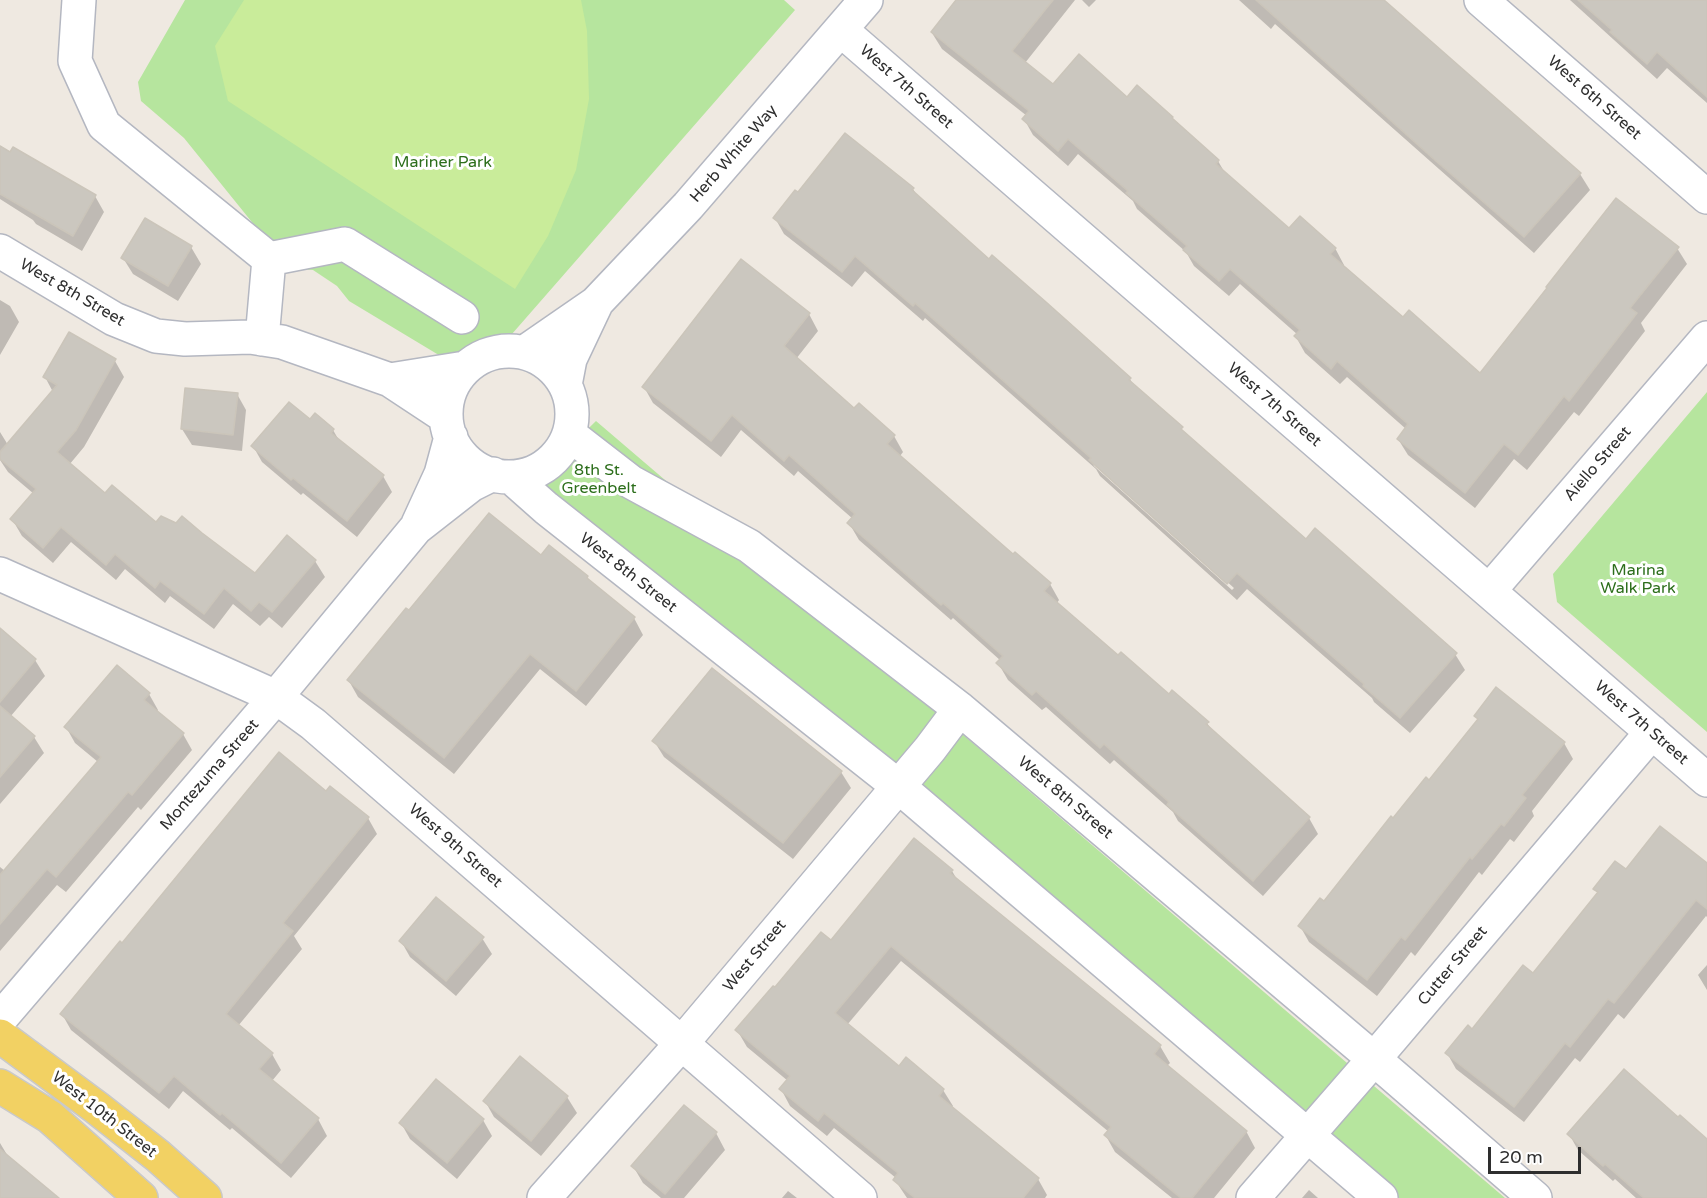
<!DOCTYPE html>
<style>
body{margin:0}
#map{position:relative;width:1707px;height:1198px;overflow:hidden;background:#efe9e1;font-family:"Varela Round",sans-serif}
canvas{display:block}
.scale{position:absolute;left:1488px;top:1147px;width:93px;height:27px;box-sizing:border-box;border:3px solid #2e2e2e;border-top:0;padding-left:8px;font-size:18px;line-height:21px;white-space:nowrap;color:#2e2e2e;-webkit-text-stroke:4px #fff;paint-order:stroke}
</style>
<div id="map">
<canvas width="1707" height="1198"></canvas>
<div class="scale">20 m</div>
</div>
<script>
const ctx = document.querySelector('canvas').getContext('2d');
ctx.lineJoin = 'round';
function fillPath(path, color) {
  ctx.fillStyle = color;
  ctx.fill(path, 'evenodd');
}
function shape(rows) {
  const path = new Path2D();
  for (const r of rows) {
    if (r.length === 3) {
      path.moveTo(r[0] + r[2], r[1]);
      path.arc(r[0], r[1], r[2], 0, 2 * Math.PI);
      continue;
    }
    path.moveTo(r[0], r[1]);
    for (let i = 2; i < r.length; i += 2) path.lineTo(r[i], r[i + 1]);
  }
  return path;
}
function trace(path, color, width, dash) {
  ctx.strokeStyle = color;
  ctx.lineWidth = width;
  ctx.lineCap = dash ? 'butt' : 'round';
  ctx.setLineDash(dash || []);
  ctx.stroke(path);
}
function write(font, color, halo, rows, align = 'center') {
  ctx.font = font + ' "Varela Round",sans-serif';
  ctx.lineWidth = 6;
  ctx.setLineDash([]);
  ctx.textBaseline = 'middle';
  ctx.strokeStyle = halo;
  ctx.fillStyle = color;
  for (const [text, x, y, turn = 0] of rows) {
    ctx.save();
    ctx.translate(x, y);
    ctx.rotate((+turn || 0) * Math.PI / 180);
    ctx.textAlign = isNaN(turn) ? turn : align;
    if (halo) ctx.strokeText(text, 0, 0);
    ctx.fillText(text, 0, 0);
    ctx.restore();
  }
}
const green = shape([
 [185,0,784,0,795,10,484,366,467,372,349,301,337,286,313,270,289,268,184,138,141,101,138,82],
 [1707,392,1707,732,1557,602,1553,574],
 [596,421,1505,1198,1385,1198,535,481]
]);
const pitch = shape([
 [244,0,581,0,587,31,589,99,576,170,548,236,515,289,228,101,215,46]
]);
const shadow = shape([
 [958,0,1075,0,1025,63,1053,86,1127,99,1172,118,1175,124,1218,161,1225,173,1289,230,1335,248,1344,265,1342,267,1403,319,1480,375,1677,248,1687,264,1641,323,1645,331,1579,416,1574,412,1527,470,1514,459,1475,508,1408,455,1398,439,1406,429,1347,377,1340,384,1305,353,1296,337,1298,335,1240,284,1229,296,1194,266,1186,252,1137,209,1133,201,1078,154,1068,166,1033,135,1024,119,1027,116,942,49,932,33],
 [1082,0,1096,0,1089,7],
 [1239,0,1383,0,1580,174,1590,190,1534,253,1275,24,1271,29],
 [1570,0,1702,0,1707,4,1707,103,1667,68,1657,79],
 [0,148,95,196,104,212,82,251,36,224,33,220,0,199],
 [913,189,919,199,989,261,1045,304,1130,379,1134,387,1181,428,1184,433,1306,541,1455,654,1465,670,1410,733,1374,702,1372,698,1247,589,1237,600,1100,476,1096,469,925,318,923,321,865,271,852,287,784,234,775,218,798,194],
 [1091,459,1234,588,1232,590,1094,466],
 [146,220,191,247,201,264,178,301,133,274,123,258],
 [0,300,10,306,19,322,0,355],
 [809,314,818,331,796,359,854,410,894,436,903,452,900,456,1013,556,1050,584,1059,600,1057,603,1118,658,1207,723,1213,732,1309,818,1318,834,1263,896,1178,821,1173,812,1114,760,1110,764,1046,707,1042,710,1008,680,998,663,1001,661,953,618,951,620,859,540,849,523,853,519,798,471,794,476,741,430,721,457,653,403,644,387],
 [115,361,124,377,84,447,69,465,105,495,256,575,315,561,325,577,282,628,269,617,260,626,233,604,214,629,170,596,165,603,125,569,116,580,71,542,53,563,22,536,12,519,34,494,8,472,0,460,0,432,8,445,53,392,45,377],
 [237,394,246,410,242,451,192,445,182,429],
 [310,421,333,430,340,442,383,476,392,492,357,537,303,493,301,495,262,462,253,446],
 [541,557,587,577,591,583,634,618,643,635,586,706,540,669,454,774,358,697,349,681,409,612],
 [4,633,35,660,45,676,10,717,34,737,44,753,0,804,0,637],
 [149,694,158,710,157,712,183,734,192,750,141,810,138,807,66,892,57,885,0,951,0,867,5,871,98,762,75,743,66,727],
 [1476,716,1564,743,1573,759,1532,811,1534,816,1514,842,1510,839,1482,875,1479,872,1415,956,1411,952,1377,996,1309,942,1300,926,1324,903,1393,820,1430,782,1478,720],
 [654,741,841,772,851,788,793,859,664,757],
 [331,788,368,818,377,834,294,936,302,949,238,1026,272,1054,281,1070,272,1081,318,1119,327,1136,291,1178,232,1128,230,1130,183,1091,169,1109,71,1030,62,1014,123,945,326,793],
 [1707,865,1707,917,1706,916,1624,1019,1618,1014,1580,1062,1575,1058,1524,1122,1456,1069,1447,1053,1534,975,1598,894,1595,889,1626,871],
 [952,871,958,881,1160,1046,1170,1063,1167,1066,1246,1131,1255,1148,1214,1198,1172,1198,1115,1152,1106,1136,1109,1132,901,961,847,1025,899,1068,943,1090,953,1106,951,1108,1038,1179,1047,1195,1045,1198,907,1198,895,1180,896,1178,834,1128,827,1136,790,1106,781,1089,788,1081,747,1047,737,1030,775,989,831,942],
 [482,938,492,954,456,996,410,957,401,941],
 [1707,965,1707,990,1698,975],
 [521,1058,567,1097,577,1113,541,1156,494,1117,485,1101],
 [684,1107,716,1133,725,1150,684,1198,661,1198,643,1183,633,1166],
 [1678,1119,1707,1141,1707,1198,1636,1198,1615,1179,1613,1181,1578,1150,1569,1134],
 [483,1120,492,1136,457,1179,410,1139,401,1123],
 [0,1143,9,1158,56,1198,0,1198],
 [1309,1190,1318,1198,1302,1198],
 [788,1191,797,1198,782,1198]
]);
const building = shape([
 [956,0,1053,0,1012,51,1053,84,1079,54,1127,97,1137,85,1173,117,1172,118,1219,160,1216,164,1289,228,1300,216,1336,248,1330,254,1403,317,1409,310,1480,373,1547,288,1546,287,1616,198,1679,247,1630,308,1637,313,1569,401,1564,396,1518,455,1504,444,1465,493,1397,439,1408,424,1337,361,1331,369,1294,336,1300,330,1230,269,1219,281,1183,250,1187,246,1126,193,1128,191,1068,139,1058,151,1022,119,1029,111,931,32,956,0],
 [1256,0,1384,0,1581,173,1524,237,1436,161,1256,0],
 [1578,0,1707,0,1707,97,1657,52,1647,64,1610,32,1612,30,1578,0],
 [845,133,914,188,912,190,989,259,992,255,1046,302,1131,378,1129,380,1183,427,1181,429,1306,539,1315,528,1457,653,1400,718,1363,686,1364,684,1237,573,1227,584,1089,460,1091,458,915,303,913,306,855,256,842,272,773,218,795,190,798,192,845,133],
 [0,146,10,152,13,147,96,195,73,236,0,194,0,146],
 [145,218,192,246,168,286,121,258,145,218],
 [741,259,810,313,784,346,854,408,859,403,895,435,887,444,1013,554,1015,552,1051,583,1044,591,1118,655,1121,652,1169,694,1172,690,1209,722,1206,724,1310,817,1253,881,1167,805,1169,802,1104,744,1100,748,1036,691,1032,695,996,663,1003,656,943,603,941,605,847,523,855,514,789,455,784,461,732,415,711,441,642,387,741,259],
 [69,332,116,359,76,430,57,452,105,493,112,485,156,522,161,516,176,523,182,516,202,533,255,573,287,535,316,560,272,612,259,602,251,611,224,588,204,614,160,581,155,588,115,554,106,565,61,527,43,548,10,519,36,489,0,459,0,452,57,385,43,377,69,332],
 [185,388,238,393,233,435,181,429,185,388],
 [289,402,310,419,315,413,334,429,331,433,384,475,347,521,293,478,291,480,251,446,289,402],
 [489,513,541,555,549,545,588,576,587,578,635,617,576,691,530,654,444,758,347,680,406,608,409,610,489,513],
 [0,628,36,659,0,702,0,628],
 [117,665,150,693,144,700,184,733,132,795,128,792,56,877,47,869,0,924,0,875,101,757,64,727,117,665],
 [712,668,842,771,783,843,652,741,712,668],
 [1496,687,1565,742,1522,795,1526,798,1504,826,1501,824,1472,859,1470,857,1405,940,1401,937,1367,980,1298,926,1320,898,1324,901,1391,816,1393,818,1426,777,1429,780,1478,719,1474,716,1496,687],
 [0,706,35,736,0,777,0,706],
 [279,752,326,791,330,786,369,817,283,923,293,931,226,1014,273,1053,259,1069,319,1118,281,1163,222,1113,220,1115,174,1076,159,1093,60,1014,120,941,122,943,279,752],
 [1660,826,1707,863,1707,909,1696,900,1614,1003,1608,999,1570,1047,1565,1043,1514,1107,1445,1053,1468,1025,1472,1029,1523,965,1533,973,1598,892,1593,889,1615,861,1626,869,1660,826],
 [914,838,953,870,950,873,1161,1045,1154,1054,1247,1131,1192,1198,1181,1198,1104,1135,1111,1127,891,946,835,1013,899,1066,906,1057,944,1089,939,1096,1039,1178,1023,1198,915,1198,893,1180,898,1173,824,1113,818,1121,779,1089,790,1076,735,1030,773,986,775,987,821,932,831,940,914,838],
 [436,897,484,937,446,981,399,941,436,897],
 [520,1056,568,1096,531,1141,483,1101,520,1056],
 [1624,1069,1678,1117,1680,1115,1707,1139,1707,1198,1644,1198,1605,1164,1603,1166,1567,1134,1624,1069],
 [436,1079,484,1119,447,1163,399,1123,436,1079],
 [684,1105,717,1132,665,1194,631,1166,684,1105],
 [0,1149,59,1198,0,1198,0,1149]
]);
const minor = shape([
 [79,0,75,61,104,125,269,259],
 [1481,0,1707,197],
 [841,30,1707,780],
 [0,251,114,319,156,336,185,339,250,337,282,342,390,380,446,417],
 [262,339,269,259,345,244,462,317],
 [509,414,63],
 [525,352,596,303,688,206,866,0],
 [390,380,465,368],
 [565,385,570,359,596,304],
 [569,434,631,482,749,546,960,709,1374,1059,1535,1198],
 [511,477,546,508,898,786,1381,1198],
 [418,524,441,474,451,437],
 [0,574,276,697,313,724,860,1198],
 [1489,591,1707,338],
 [0,1019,276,697,416,528,471,485,493,474],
 [544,1198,682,1043,930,749,960,709],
 [1253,1198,1374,1059,1652,732]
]);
const major = shape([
 [0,1036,97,1108,158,1156,205,1198],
 [0,1086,50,1117,141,1198]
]);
const streetNames = [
 ["West 7th Street",906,87,41],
 ["West 6th Street",1594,98,41],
 ["Herb White Way",734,154,-49],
 ["West 8th Street",72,293,30],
 ["West 7th Street",1274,405,41],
 ["Aiello Street",1598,464,-49],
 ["West 8th Street",628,573,38],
 ["West 7th Street",1641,723,41],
 ["Montezuma Street",210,775,-49],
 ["West 8th Street",1065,798,40],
 ["West 9th Street",455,846,41],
 ["West Street",755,956,-50],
 ["Cutter Street",1453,966,-50],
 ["West 10th Street",104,1115,38]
];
const parkNames = [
 ["Mariner Park",443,163],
 ["8th St.",599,471],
 ["Greenbelt",599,489],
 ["Marina",1638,571],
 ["Walk Park",1638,589]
];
fillPath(green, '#b6e59e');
fillPath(pitch, '#c9ec9a');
fillPath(shadow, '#0003');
fillPath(building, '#cbc7bf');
trace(building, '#cbc5ba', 1.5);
trace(minor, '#b4b7c1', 36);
trace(major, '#c9c9c9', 36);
trace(minor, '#fff', 33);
trace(major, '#f2d163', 33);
write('16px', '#2e2e2e', '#fff', streetNames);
write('16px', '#2c6e1b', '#fff', parkNames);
</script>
